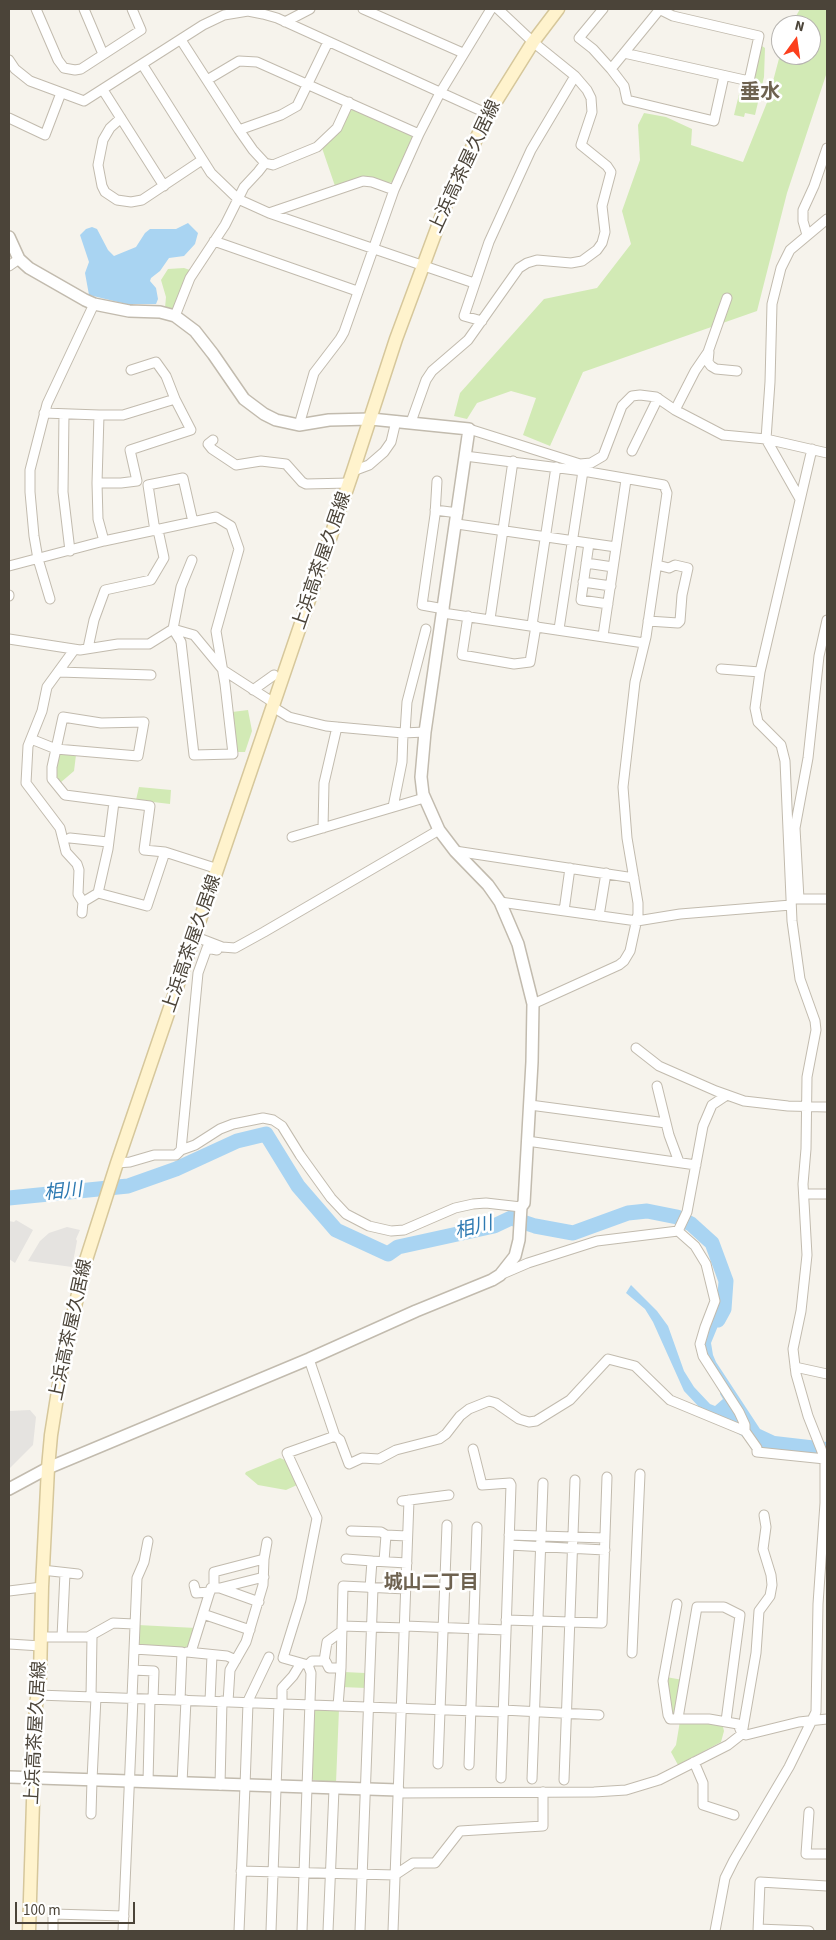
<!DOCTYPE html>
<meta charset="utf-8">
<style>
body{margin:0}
#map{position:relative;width:836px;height:1940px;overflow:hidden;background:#f6f3ec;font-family:"Source Sans 3",sans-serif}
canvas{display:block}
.frame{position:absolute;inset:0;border:10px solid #4b4439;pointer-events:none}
.north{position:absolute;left:771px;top:15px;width:50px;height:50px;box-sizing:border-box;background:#fff;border:1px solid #b7b4b0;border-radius:50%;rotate:14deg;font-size:14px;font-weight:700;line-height:20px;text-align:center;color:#4b4439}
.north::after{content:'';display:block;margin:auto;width:18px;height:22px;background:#fc3f1d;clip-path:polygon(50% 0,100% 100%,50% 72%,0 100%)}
.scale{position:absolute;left:15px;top:1902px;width:120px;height:22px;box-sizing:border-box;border:2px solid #4b4439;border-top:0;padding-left:6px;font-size:15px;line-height:18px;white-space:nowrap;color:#4b4439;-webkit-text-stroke:4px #fff;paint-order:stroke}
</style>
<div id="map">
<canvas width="836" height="1940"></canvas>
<div class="frame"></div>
<div class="north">N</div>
<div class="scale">100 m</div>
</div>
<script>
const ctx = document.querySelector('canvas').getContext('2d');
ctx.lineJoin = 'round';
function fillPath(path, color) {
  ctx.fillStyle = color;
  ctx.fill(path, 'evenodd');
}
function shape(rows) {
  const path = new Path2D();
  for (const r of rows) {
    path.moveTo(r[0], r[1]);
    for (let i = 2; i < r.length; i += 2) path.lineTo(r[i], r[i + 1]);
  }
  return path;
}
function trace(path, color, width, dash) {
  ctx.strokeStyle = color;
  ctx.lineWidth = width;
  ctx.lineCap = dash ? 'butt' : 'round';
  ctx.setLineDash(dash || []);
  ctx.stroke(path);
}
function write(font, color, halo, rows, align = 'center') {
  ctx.font = font + ' "Source Sans 3","Noto Sans JP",sans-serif';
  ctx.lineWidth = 5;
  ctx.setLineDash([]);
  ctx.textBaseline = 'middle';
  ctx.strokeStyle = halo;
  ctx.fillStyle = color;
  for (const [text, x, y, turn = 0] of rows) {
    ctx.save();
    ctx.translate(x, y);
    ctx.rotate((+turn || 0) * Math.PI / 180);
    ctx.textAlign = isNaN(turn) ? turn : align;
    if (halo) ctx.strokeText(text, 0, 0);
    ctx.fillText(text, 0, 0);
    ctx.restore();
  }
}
const green = shape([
 [800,9,827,9,827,72,787,193,757,311,583,372,550,446,523,435,536,398,511,391,477,403,467,419,454,416,460,393,544,299,597,288,631,244,622,211,640,160,638,125,644,113,666,117,692,129,691,145,743,162,768,100,781,51,781,55,811,55,811,25,791,25],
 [762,46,765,48,764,77,755,115,745,113,744,117,734,115,742,82,752,84],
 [353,109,411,134,413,138,393,182,388,183,363,177,335,186,322,148,338,134,350,111],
 [184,268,190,270,174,307,171,310,165,308,166,297,161,280,168,269],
 [248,710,252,731,245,752,237,752,232,712],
 [63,753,76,755,74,771,60,783,57,779,56,767,58,756],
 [139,787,171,790,170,804,136,800],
 [280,1458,287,1461,297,1485,286,1490,258,1485,245,1474,246,1472],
 [138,1625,196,1628,190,1647,187,1649,140,1646,137,1644],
 [344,1672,365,1673,367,1676,366,1688,341,1687],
 [666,1677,683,1680,677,1715,673,1716],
 [314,1708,339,1709,336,1783,313,1780,311,1777],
 [680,1721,722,1723,724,1731,721,1742,678,1765,671,1752,676,1745]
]);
const parking = shape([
 [16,1220,33,1230,15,1263,9,1259,9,1221,14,1222],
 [67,1227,80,1230,76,1239,77,1241,72,1267,28,1261,40,1241,49,1233],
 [30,1410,36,1417,33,1445,9,1469,9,1411]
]);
const water = shape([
 [188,223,198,233,195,244,184,256,169,258,160,271,151,278,150,281,156,288,158,299,156,304,133,304,132,307,122,305,122,303,89,295,85,273,89,262,80,235,86,229,92,227,97,229,108,250,114,256,136,247,145,233,150,229,176,229],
 [725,1270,725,1309,711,1343,713,1355,716,1362,760,1429,775,1436,827,1442,827,1456,761,1449,700,1408,684,1391,653,1322,645,1309,626,1293,631,1285,657,1311,668,1326,684,1371,694,1387,710,1404,715,1406,723,1399,720,1394,724,1383,705,1349,704,1341,709,1324,721,1300]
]);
const river = shape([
 [9,1198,128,1186,176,1169,237,1141,266,1134,298,1186,336,1230,388,1254,398,1247,494,1226,511,1218,535,1226,573,1233,628,1213,647,1211,677,1217,691,1224,712,1243,726,1281,724,1309,718,1320]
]);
const minor = shape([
 [36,9,58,60,64,68,75,70,81,69,141,30,132,9],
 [84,9,103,54],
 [363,9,463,53],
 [603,9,579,38,593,49,611,69,624,86,627,100,714,121,724,76],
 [285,22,310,9],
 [181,40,239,130,253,150,265,163,273,165,317,147,337,128,349,102],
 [624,53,749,81,759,36,673,16,659,9],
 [9,60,15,69,30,81,84,101,203,25,224,15,248,11,263,14,277,18,488,114],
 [142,64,211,173,238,199,269,213,474,283],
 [611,69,660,9],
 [207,80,239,61,257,62,419,134],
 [103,90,164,186],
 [9,118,45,135,61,93],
 [121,118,110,128,103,140,98,165,102,186,105,192,117,200,131,202,142,200,202,160],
 [239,130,281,115,297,106,328,42],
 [269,213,363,181,372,182,394,190],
 [807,235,803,221,803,210,814,186,827,148],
 [214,241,357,291],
 [9,266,19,259],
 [175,316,190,278,225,225,244,187,258,172,265,163],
 [482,321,464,316,489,242,531,150,575,76],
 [709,352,708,362,711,366,716,369,737,371],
 [675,410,695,371,708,352,727,298],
 [44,413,99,415,97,483,98,519,104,541],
 [64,414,63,492,70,551],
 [99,415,123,415,175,399,166,376,156,362,131,370],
 [411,422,426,380,432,371,468,340,519,268,527,263,537,260,571,263,582,261,597,250,602,243,605,232,602,206,611,172,607,166,581,145,592,112,591,98,587,90,575,76,533,42,498,9],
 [299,425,314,373,340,339,344,332,394,190,419,134,440,93,491,9],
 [469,429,580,464,591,463,603,456,622,406,632,396,640,395,656,397,675,410,723,435,766,439,827,453],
 [213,440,208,444,212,449,236,465,261,461,286,464,302,482,306,484,349,483],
 [632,451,658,398],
 [465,456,583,471,664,485,667,493,646,637,635,682,623,787,627,838,638,903,638,914,630,951,624,961,619,965,533,1004],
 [353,471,369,465,384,452,391,442,396,421],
 [437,481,435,515,422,605,444,609],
 [97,483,121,483,137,481,130,450,191,430,175,399],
 [800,499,766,439,770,382,772,304,781,268,790,250,827,219],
 [435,510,458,513],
 [457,524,616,547],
 [155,531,148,485,183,478,193,522],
 [589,543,581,600,608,604],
 [586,563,613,567],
 [9,566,104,541,216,517,231,526,239,549,216,631,225,684,233,754,194,755,181,642,173,629],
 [583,582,611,586],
 [9,595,9,596],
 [50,599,38,559,34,536,30,492,30,470,47,404,94,304],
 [443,613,644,643],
 [468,616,462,655,514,664,530,662,536,626],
 [490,619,513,461],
 [648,621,678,623,680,621,682,595,688,568,675,565,669,568,657,565],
 [532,625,556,467],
 [173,629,194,635,223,670,274,703],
 [559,629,583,471,581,467],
 [603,636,626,480],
 [9,639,80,650,118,644,149,644,173,629,181,587,192,560],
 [88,648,94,620,105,590,151,580,164,558,158,530],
 [74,650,47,687,42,711,28,746,26,783,60,828,66,852,77,864,79,870,78,894,83,902,82,913],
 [721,669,760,672],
 [59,672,151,675],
 [253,690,274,675],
 [273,707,289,717,326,726,403,733,425,732],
 [405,733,407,702,426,629],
 [31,739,56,749,63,717,101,723,144,722,138,756,56,749,52,767,52,779,65,795,150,806,144,850,165,852,218,869],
 [393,807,402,762,403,733],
 [323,828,324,783,337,727],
 [292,837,424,798],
 [70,838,108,842],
 [455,851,634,878],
 [98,893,147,906,165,852],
 [793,899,827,899],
 [799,899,795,828,808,758,819,656,827,620],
 [83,902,98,893,108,849,114,802],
 [500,902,637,921,680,914,791,905],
 [564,911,570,868],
 [599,916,606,873],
 [196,937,222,947,235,948,264,932,439,830],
 [636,1048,659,1066,716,1091,744,1101,788,1106,827,1107],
 [657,1086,669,1135,679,1162],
 [530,1105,666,1123],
 [527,1141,696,1165],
 [181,1150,198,973,207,948,217,950],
 [117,1163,130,1162,154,1155,176,1155,181,1150,195,1145,220,1129,233,1124,263,1118,273,1120,282,1126,300,1155,331,1198,346,1214,369,1226,391,1231,404,1230,455,1208,473,1204,486,1203,521,1207],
 [804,1194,827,1194],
 [678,1231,695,1246,706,1264,715,1301,705,1327,700,1344,703,1356,739,1412,745,1425,745,1431],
 [678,1231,687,1212,703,1126,712,1105,727,1095],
 [500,1275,528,1263,597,1241,678,1231],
 [795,1367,827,1374],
 [335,1436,340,1440,349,1464,362,1458,379,1459,396,1450,439,1439,446,1434,460,1416,469,1409,489,1401,496,1403,519,1419,529,1422,536,1421,570,1400,608,1359,635,1366,670,1400,745,1431,757,1448,757,1452,825,1459],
 [473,1449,482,1485,510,1483,511,1485,501,1778],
 [402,1501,449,1495],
 [351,1531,381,1532,386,1535],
 [509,1535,605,1538],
 [509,1545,605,1550],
 [346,1559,372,1561],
 [384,1561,386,1535,407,1536],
 [42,1570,78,1574],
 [194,1585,196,1593,210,1592],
 [214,1588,214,1572,264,1559],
 [220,1588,264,1577],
 [370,1588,372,1561,407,1563],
 [9,1591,42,1587],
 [677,1604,663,1681,668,1715,670,1719,709,1719,738,1724,742,1734],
 [203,1614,250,1630],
 [506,1620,602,1623,607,1477],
 [342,1626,405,1628],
 [405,1626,506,1630],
 [41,1637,92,1637,91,1697],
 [62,1637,65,1573],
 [88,1637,113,1623,134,1624],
 [9,1644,41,1646],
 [134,1649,182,1652,180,1700],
 [187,1652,227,1656,236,1660],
 [191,1652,211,1588,220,1588,259,1602],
 [632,1653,640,1474],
 [324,1661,327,1642,342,1631],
 [308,1665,312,1661,324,1661,326,1662,329,1668,341,1668],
 [133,1670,154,1671,153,1699],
 [38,1695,503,1712],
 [132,1698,137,1578,144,1562,148,1541],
 [210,1701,212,1655],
 [228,1702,230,1670,246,1642,263,1585,264,1559,267,1542],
 [247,1703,269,1657],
 [282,1704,282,1688,293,1676,301,1663],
 [338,1706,341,1668,343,1586,406,1589],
 [503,1710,599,1715],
 [678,1718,697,1607,724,1607,740,1615,726,1721],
 [742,1734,756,1653,759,1611,770,1596,772,1585,771,1575,763,1549,766,1527,764,1515],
 [694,1762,703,1783,703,1805,734,1815],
 [438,1764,447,1525],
 [469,1765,477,1527],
 [532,1779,543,1483],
 [92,1780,96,1697],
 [564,1780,575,1480],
 [148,1782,150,1699],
 [182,1783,186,1700],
 [220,1785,222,1701],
 [245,1786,248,1703],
 [398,1793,594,1792,626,1790,659,1780,728,1745,742,1734,746,1735,799,1722,827,1719],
 [809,1812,806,1854,827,1854],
 [91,1814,92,1780],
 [241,1871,395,1875,413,1863,435,1863,460,1831,543,1826,543,1792],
 [758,1929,809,1931],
 [53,1931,53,1914,124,1916],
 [123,1931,133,1698],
 [239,1931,245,1786],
 [271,1931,279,1704],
 [302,1931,311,1673,308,1665,283,1658,301,1600,317,1518,287,1453,335,1436,309,1359],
 [328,1931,334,1789],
 [360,1931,373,1588],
 [393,1931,409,1500],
 [715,1931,725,1878,734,1860,789,1767,816,1712,818,1604,825,1503,825,1459,808,1416,796,1374,793,1349,801,1311,807,1255,803,1184,806,1149,807,1077,816,1030,815,1021,800,979,792,921,785,761,781,745,758,722,755,708,760,672,812,449],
 [758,1931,760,1882,827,1886]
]);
const tertiary = shape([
 [9,237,19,259,29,268,85,300,94,304,129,311,160,312,175,316,195,331,213,354,244,399,264,414,276,420,299,425,329,420,371,419,469,429,425,732,421,777,423,794,439,830,455,851,488,885,500,902,518,944,533,1004,532,1062,524,1203,521,1207,519,1240,515,1256,500,1275,492,1280,416,1311,309,1359,48,1468,9,1489],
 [9,1777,398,1790]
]);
const secondary = shape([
 [29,1931,36,1705,40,1677,42,1587,48,1468,51,1435,64,1353,86,1260,117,1163,353,471,396,339,449,196,488,114,533,42,558,9]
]);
const streetNames = [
 ["上浜高茶屋久居線",466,167,-65],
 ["上浜高茶屋久居線",323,561,-71],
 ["上浜高茶屋久居線",193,944,-71],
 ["上浜高茶屋久居線",72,1330,-78],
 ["上浜高茶屋久居線",37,1733,-87]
];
const waterNames = [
 ["相川",63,1193,-6],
 ["相川",474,1229,-14]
];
const neighbourhoodNames = [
 ["城山二丁目",431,1584]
];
const quarterNames = [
 ["垂水",760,94]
];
fillPath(green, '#d2eab5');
fillPath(parking, '#e5e3e0');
fillPath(water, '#a9d4f2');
trace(river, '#a9d4f2', 15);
trace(minor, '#c2bbae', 11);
trace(tertiary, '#c2bbae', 14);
trace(secondary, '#d6c79b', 15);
trace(minor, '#fff', 9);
trace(tertiary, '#fff', 11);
trace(secondary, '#fff3cd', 12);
write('18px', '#4b4439', '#fff', streetNames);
write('italic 19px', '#2e7ab2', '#fff', waterNames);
write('bold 19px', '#6e6250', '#fff', neighbourhoodNames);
write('bold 20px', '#6e6250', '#fff', quarterNames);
</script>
